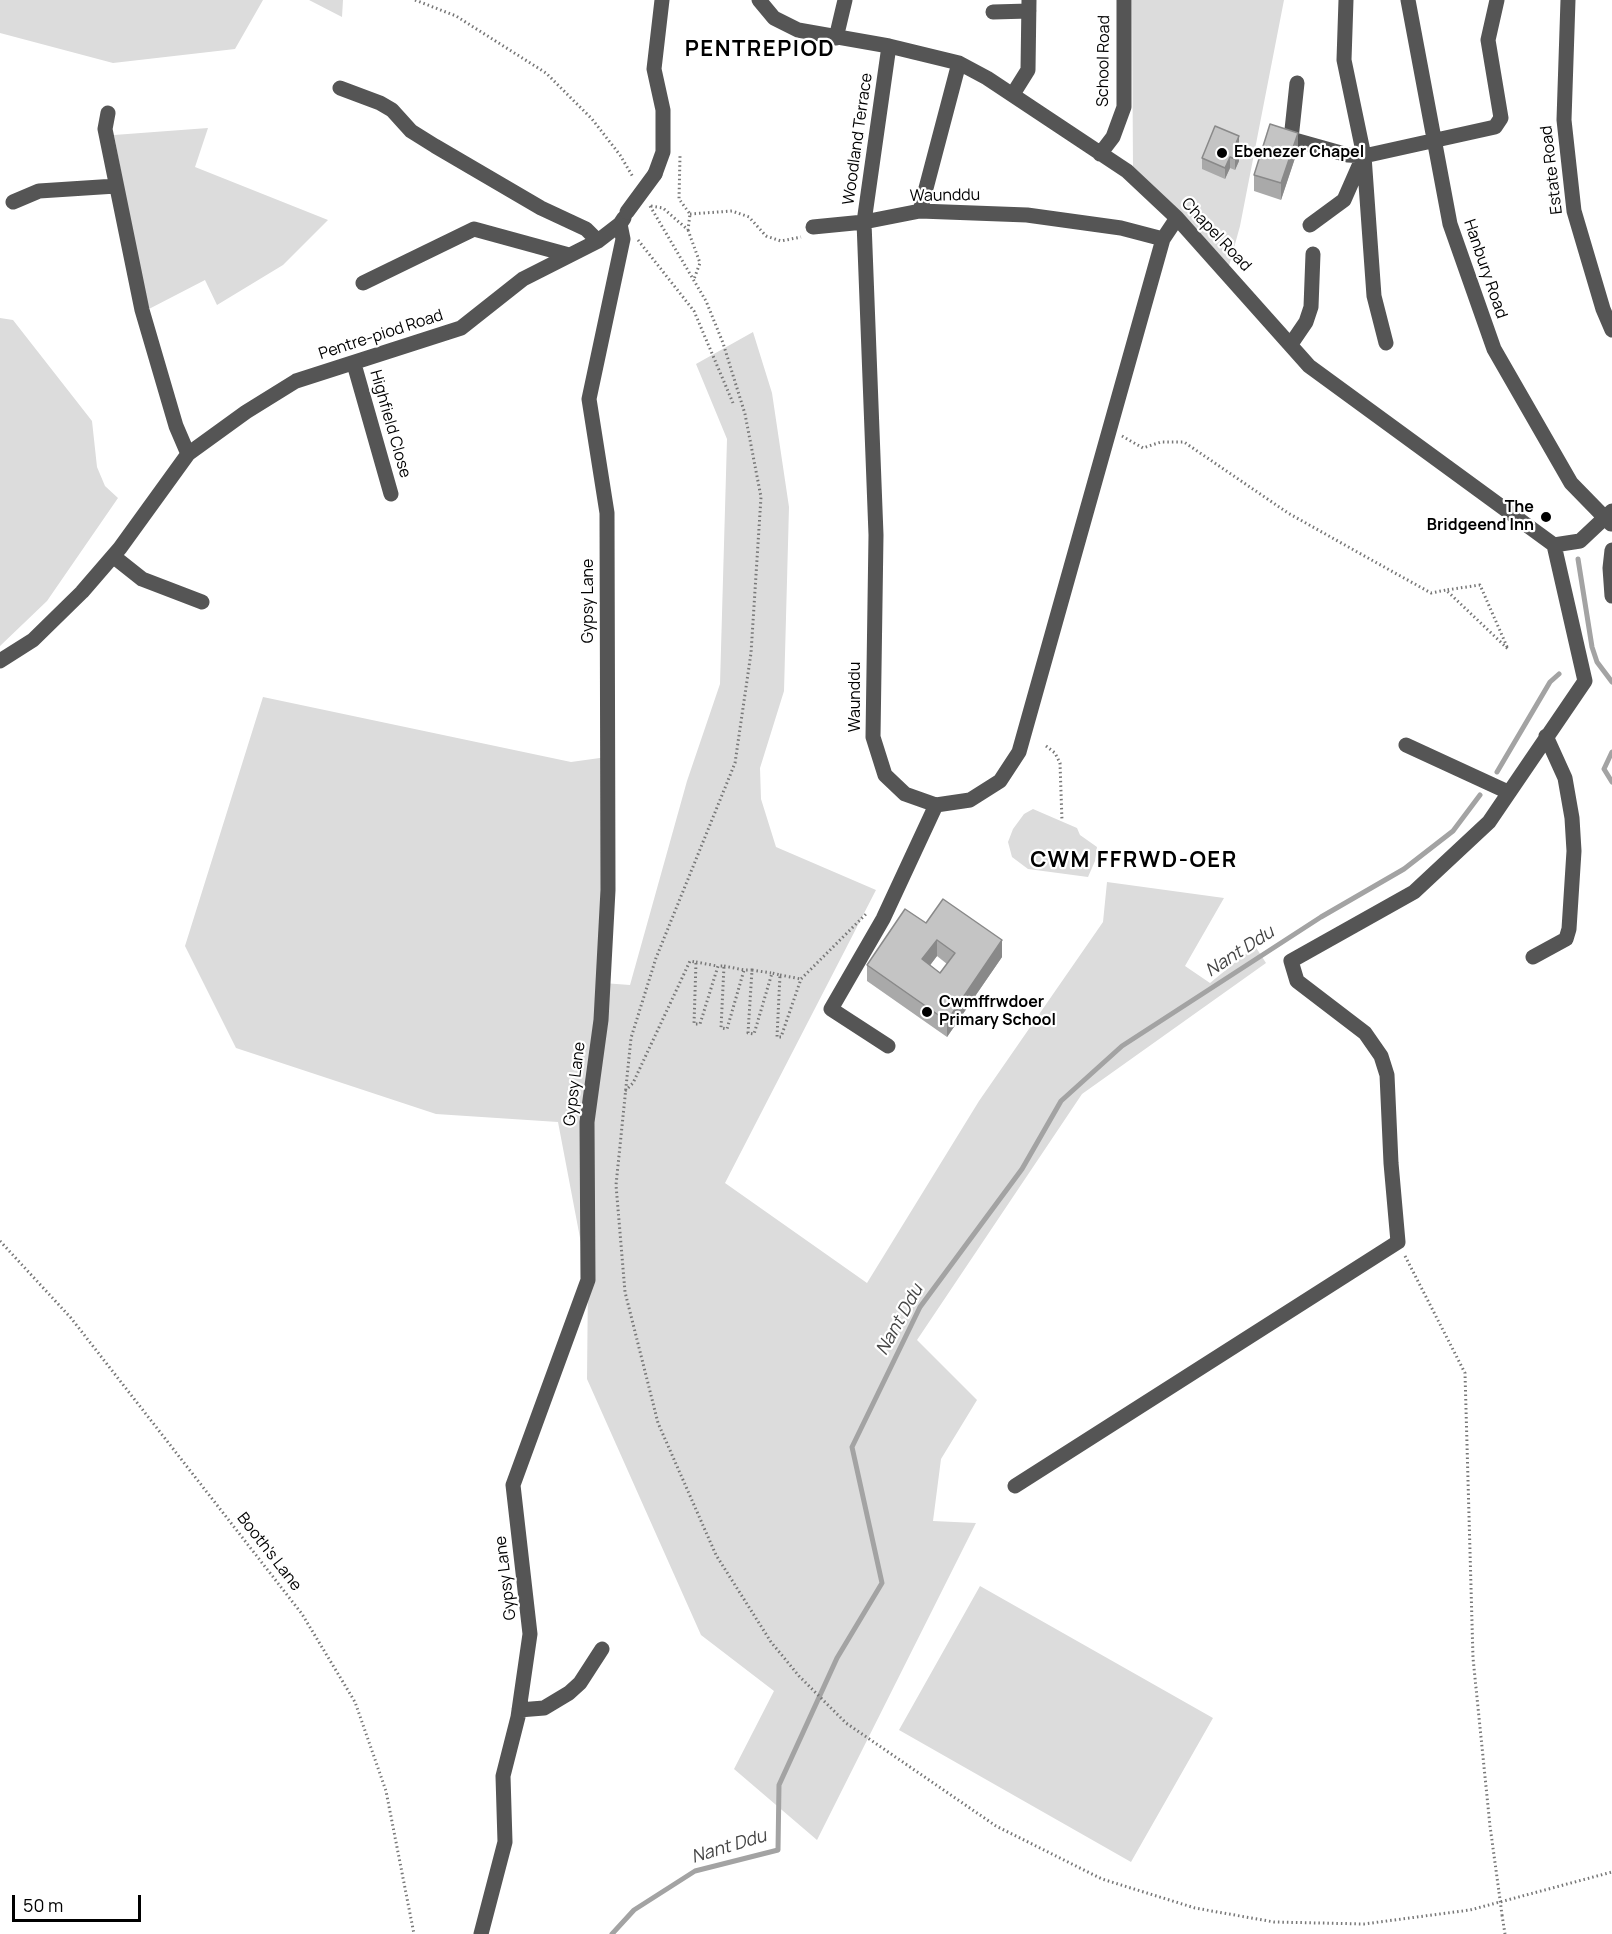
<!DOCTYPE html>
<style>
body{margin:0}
#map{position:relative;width:1612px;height:1934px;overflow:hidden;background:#fff;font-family:Manrope,sans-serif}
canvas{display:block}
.scale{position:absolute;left:12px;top:1895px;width:129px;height:27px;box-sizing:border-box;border:3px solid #000;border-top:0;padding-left:8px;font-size:18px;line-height:21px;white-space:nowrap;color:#000;-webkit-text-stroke:4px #fff;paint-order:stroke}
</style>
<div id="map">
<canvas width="1612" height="1934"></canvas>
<div class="scale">50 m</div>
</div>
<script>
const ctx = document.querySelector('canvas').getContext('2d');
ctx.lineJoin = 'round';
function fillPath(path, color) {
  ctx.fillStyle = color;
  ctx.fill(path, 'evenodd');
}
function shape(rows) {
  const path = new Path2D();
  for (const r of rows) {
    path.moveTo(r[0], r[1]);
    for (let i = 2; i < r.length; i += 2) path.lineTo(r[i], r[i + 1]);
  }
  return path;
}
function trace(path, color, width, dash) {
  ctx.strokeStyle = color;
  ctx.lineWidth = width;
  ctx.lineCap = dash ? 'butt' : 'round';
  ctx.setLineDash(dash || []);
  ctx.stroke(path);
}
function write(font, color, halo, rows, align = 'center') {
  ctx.font = font + ' Manrope,sans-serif';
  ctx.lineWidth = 4.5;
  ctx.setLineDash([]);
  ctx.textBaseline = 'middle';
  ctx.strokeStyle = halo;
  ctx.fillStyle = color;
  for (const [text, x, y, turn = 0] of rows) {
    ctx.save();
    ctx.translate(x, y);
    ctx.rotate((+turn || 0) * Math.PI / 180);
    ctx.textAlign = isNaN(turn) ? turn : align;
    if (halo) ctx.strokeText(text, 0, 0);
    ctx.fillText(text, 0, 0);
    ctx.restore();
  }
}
const green = shape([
 [0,0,263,0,235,49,113,63,0,33],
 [309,0,343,0,342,17],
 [1132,0,1284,0,1240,226,1229,266,1188,219,1133,169],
 [208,128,195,167,328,220,283,265,217,305,205,280,147,310,114,135],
 [0,318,13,320,92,421,97,467,105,486,118,498,47,601,0,646],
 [753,332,772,393,789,507,784,691,760,768,761,799,776,847,876,890,725,1183,867,1283,979,1101,1103,922,1107,882,1224,898,1185,966,1210,983,1255,946,1266,963,1082,1094,917,1340,977,1400,941,1459,933,1521,976,1523,817,1840,734,1769,774,1691,701,1635,587,1379,588,1280,558,1122,436,1114,236,1048,185,946,263,697,571,762,607,757,603,983,630,985,687,781,720,684,727,439,696,364],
 [1033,809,1077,828,1080,835,1097,847,1095,861,1088,877,1028,869,1012,857,1008,842,1013,829,1024,814],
 [980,1586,1213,1718,1131,1862,899,1730]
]);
const stream = shape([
 [1578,559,1592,647,1597,662,1612,682],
 [1612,752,1604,769,1612,782],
 [1497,772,1550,682,1559,674],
 [612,1934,634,1910,695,1871,778,1850,779,1785,837,1658,882,1583,852,1447,920,1307,1022,1169,1061,1101,1122,1046,1321,917,1404,869,1453,831,1480,795]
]);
const path = shape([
 [415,0,456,16,546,73,592,119,620,155,633,177],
 [650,206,706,301,723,343,745,414,761,497,751,653,735,763,656,958,631,1038,616,1185,625,1292,658,1423,716,1555,771,1642,799,1676,846,1723,996,1826,1102,1879,1195,1908,1274,1922,1364,1924,1470,1910,1612,1872],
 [651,206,663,208,688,230,690,214,679,199,680,156],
 [690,214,732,211,749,217,766,236,781,241,801,237],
 [688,230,700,263,694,279],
 [638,240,694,311,733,403],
 [1122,436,1143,448,1161,442,1184,442,1288,513,1368,558,1431,593,1446,590,1508,649,1480,585,1446,590],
 [1046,746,1055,753,1060,763,1062,821],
 [696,962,717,966],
 [724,966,744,970],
 [752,970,771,973],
 [780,975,801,979],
 [625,1091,633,1083,690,961,696,962,694,1024,700,1024,718,966,724,966,721,1028,727,1029,744,970,752,970,748,1033,754,1034,772,973,780,975,777,1037,781,1037,801,979,866,914],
 [0,1241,71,1318,302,1614,355,1702,386,1791,414,1934],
 [1405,1256,1465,1373,1473,1658,1490,1826,1499,1892],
 [1502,1915,1505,1934]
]);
const minor = shape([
 [759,0,774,18,798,30,889,46,959,63,987,78,1127,171,1177,218,1309,366,1554,545,1580,541,1612,511],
 [1346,0,1344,60,1364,156,1374,296,1386,343],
 [1408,0,1450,224,1494,349,1571,483,1611,524],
 [1568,0,1564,120,1574,211,1603,309,1612,330],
 [993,12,1029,11],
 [836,38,845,0],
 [1297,83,1291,139,1348,155,1364,156,1495,127,1501,118,1488,40,1497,0],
 [340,88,380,103,392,110,411,131,435,146,541,208,586,229,598,241],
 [1013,94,1028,70,1029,0],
 [108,113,105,129,142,310,176,426,188,454],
 [1100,154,1113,137,1124,107,1124,0],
 [655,174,663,152,663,110,654,69,662,0],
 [13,202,39,191,116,186],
 [920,211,959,63],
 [1310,225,1344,200,1362,159],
 [813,227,864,222,889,46],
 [1163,239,1121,228,1027,215,920,211,864,222,876,535,873,737,885,775,905,794,936,805,970,800,1000,781,1019,752,1163,239,1177,218],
 [363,283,474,229,569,255],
 [1291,344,1306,322,1311,307,1313,254],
 [354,364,391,494],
 [1612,550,1610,568,1612,596],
 [113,556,142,579,202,602],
 [0,661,33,640,82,592,120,548,188,454,246,412,296,381,461,328,523,279,598,241,620,224,624,218],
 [1406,745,1508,792],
 [1533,957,1566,939,1569,929,1574,851,1572,818,1565,778,1546,736],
 [888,1046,831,1009,883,919,936,805],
 [1015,1486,1398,1242,1391,1163,1387,1075,1381,1056,1365,1033,1297,981,1291,961,1414,892,1489,822,1585,681,1554,545],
 [519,1710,544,1708,569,1693,580,1683,602,1649],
 [481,1934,505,1842,503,1776,518,1717,530,1634,513,1485,588,1280,587,1122,601,1020,608,890,607,513,589,399,623,239,620,224]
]);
const pathBridge = shape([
 [1499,1892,1502,1915]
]);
const minorBridge = shape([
 [627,212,655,174]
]);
const wall = shape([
 [1239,147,1238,150,1239,161,1235,170,1230,168,1225,179,1202,169,1202,158],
 [1298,149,1281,200,1254,191,1254,175],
 [926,923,1002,957,947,1037,867,981,867,965],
 [937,956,947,964,940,973,930,965]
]);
const shadedWall = shape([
 [1298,133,1298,149,1281,200,1281,183],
 [1239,136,1239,147,1234,159,1234,148],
 [1239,150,1239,161,1235,170,1235,159],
 [1230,157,1230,168,1225,179,1225,168],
 [937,940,937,956,922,976,922,959],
 [1002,940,1002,957,947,1037,947,1021]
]);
const building = shape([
 [1270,124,1298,133,1281,183,1254,175,1270,124],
 [1215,126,1239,136,1234,148,1239,150,1235,159,1230,157,1225,168,1202,158,1215,126],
 [943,899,1002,940,947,1021,867,965,905,909,926,923,943,899],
 [937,940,955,953,940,973,922,959,937,940]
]);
const markers = [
 [1222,153,6,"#000"],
 [1546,517,6,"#000"],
 [927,1012,6,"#000"]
];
const streetNames = [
 ["School Road",1104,61,-89],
 ["Woodland Terrace",858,139,-82],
 ["Estate Road",1552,170,-97],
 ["Waunddu",945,196,-1],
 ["Chapel Road",1216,235,47],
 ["Hanbury Road",1485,269,71],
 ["Pentre-piod Road",381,335,-18],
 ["Highfield Close",390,424,74],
 ["Gypsy Lane",589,601,-90],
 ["Waunddu",856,697,-90],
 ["Gypsy Lane",575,1084,-83],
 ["Booth's Lane",269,1552,52],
 ["Gypsy Lane",506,1578,-97]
];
const poiNames = [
 ["Ebenezer Chapel",1234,153],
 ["The",1534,508,"right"],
 ["Bridgeend Inn",1534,526,"right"],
 ["Cwmffrwdoer",939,1003],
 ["Primary School",939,1021]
];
const waterNames = [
 ["Nant Ddu",1240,952,-33],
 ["Nant Ddu",900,1320,-61],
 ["Nant Ddu",729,1847,-17]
];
const districtNames = [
 ["PENTREPIOD",760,50],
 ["CWM FFRWD-OER",1134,861]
];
fillPath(green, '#dcdcdc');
trace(stream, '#a3a3a3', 5);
trace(path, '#777', 3, [1.5, 3]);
trace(minor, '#555', 15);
trace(pathBridge, '#777', 3, [1.5, 3]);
trace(minorBridge, '#555', 15);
fillPath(wall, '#a9a9a9');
fillPath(shadedWall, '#898989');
fillPath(building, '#c4c4c4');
trace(building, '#898989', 1.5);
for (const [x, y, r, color] of markers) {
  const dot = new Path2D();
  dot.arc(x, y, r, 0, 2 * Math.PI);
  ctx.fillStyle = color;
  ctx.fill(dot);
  trace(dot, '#fff', 2);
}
write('16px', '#000', '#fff', streetNames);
write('bold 16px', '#000', '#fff', poiNames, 'left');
write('italic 18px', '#444', '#fff', waterNames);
ctx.letterSpacing = '1.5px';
write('bold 22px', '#000', '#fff', districtNames);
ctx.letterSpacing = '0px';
</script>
